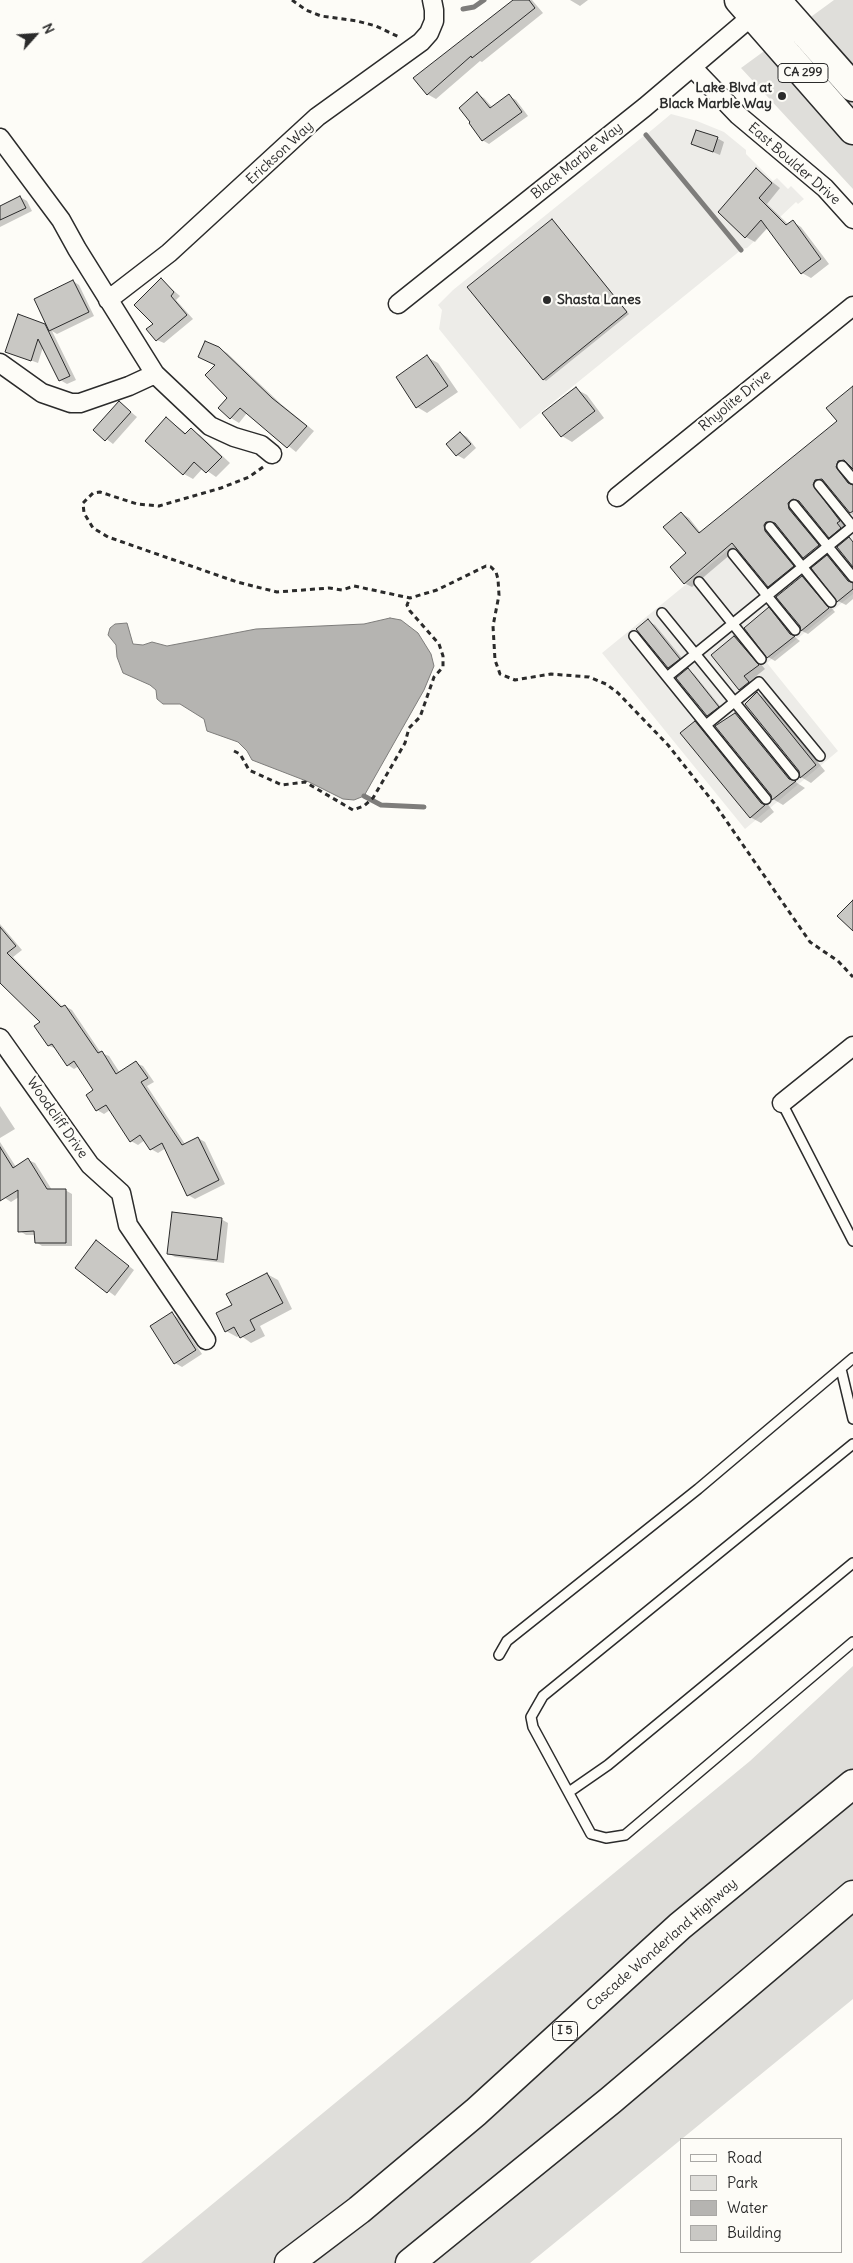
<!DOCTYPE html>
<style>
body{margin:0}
#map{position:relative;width:853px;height:2263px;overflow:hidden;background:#fdfcf7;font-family:Delius,sans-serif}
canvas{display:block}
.legend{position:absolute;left:680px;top:2138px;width:162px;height:115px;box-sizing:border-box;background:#fdfcf7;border:1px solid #a9a8a5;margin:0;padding:6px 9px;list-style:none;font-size:15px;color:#2b2b2b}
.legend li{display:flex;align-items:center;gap:10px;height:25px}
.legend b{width:25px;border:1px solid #a9a8a5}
.north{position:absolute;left:10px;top:10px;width:50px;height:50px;-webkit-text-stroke:4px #fdfcf7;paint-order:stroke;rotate:64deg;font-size:14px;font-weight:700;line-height:20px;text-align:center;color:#2b2b2b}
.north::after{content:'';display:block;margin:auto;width:18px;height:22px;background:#2b2b2b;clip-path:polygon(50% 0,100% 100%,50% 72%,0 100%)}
</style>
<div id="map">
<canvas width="853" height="2263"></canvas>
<ul class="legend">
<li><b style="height:6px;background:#fdfcf7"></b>Road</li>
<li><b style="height:14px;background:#dfdeda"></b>Park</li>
<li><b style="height:14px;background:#b5b4b1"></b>Water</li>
<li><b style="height:14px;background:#c9c8c4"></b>Building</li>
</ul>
<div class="north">N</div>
</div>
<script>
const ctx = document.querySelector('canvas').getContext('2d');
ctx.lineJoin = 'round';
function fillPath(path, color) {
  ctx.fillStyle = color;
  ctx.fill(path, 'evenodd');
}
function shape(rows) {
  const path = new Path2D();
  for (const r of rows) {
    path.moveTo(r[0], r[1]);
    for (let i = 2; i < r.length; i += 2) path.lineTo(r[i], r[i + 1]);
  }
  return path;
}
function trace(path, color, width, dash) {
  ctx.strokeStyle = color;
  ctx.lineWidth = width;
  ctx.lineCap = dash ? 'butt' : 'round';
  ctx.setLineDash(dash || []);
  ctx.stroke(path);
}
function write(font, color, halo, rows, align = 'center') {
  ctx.font = font + ' Delius,sans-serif';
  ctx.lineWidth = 4.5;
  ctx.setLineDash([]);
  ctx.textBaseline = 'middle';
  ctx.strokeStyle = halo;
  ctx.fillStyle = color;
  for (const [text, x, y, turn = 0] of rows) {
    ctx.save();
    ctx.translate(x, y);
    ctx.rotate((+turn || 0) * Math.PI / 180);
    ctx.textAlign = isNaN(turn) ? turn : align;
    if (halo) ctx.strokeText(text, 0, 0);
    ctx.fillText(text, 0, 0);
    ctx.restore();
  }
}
const built = shape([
 [671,114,697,121,724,132,746,150,746,154,773,181,777,178,788,189,791,186,804,199,798,204,796,202,747,248,742,249,647,134],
 [645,135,741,250,520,429,439,329,442,310,438,305,453,290],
 [853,448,853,594,767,663,838,751,745,829,602,653]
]);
const green = shape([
 [834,0,853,0,853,189,741,68],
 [853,1666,853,1999,530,2263,141,2263,750,1761]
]);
const water = shape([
 [390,618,401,620,418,633,431,654,434,666,424,690,364,796,354,800,343,799,309,782,252,760,247,751,238,742,207,731,204,719,180,704,163,704,157,699,156,690,150,685,123,673,117,657,116,645,108,635,110,628,115,624,127,623,133,644,143,645,152,642,167,646,256,629,364,624,390,618]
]);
const shadow = shape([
 [514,0,532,0,543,13,482,62,480,61,436,99,427,94],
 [570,0,588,0,580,6],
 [477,94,484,98,493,108,509,96,516,100,528,116,489,144,482,140],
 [717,138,724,142,720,155,693,144],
 [757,170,780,188,767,204,789,225,793,222,801,227,829,264,811,278,802,273,768,227,755,242,746,237],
 [20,197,27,201,32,211,0,227,0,207],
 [552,220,629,314,546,381,543,379],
 [161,280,180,296,176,300,193,319,164,343,157,340,154,324],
 [73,281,79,285,94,316,57,334,52,331,76,380,67,384,60,380,43,347,38,363,6,351,43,324,49,328],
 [218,348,227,353,281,404,314,431,296,452,247,413,239,423,231,418,229,398,217,365],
 [427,357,438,363,458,392,427,413,417,407],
 [853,388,853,468,846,465,843,473,853,485,853,515,826,484,822,484,851,530,837,541,830,537,803,504,798,504,795,508,826,550,812,562,804,557,779,526,775,526,771,530,801,571,777,590,769,586,738,548,692,587,684,583,687,554,681,513,689,518,701,533,839,421],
 [576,389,587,395,604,418,572,442,562,436],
 [120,403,137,417,113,444,95,430],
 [166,418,187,434,191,430,200,435,230,463,216,477,203,468,193,479,184,474],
 [460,433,467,437,476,448,464,459,457,455,447,444],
 [827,557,835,561,853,583,853,599,846,605,838,601],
 [802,577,808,581,835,612,808,634,802,631,801,625],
 [769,609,775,613,796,638,800,641,775,661,768,657],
 [648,621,655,625,686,663,675,671,669,667],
 [734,637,741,641,765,669,750,681,755,686,747,693,740,689],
 [688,670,694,674,724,711,714,719,708,715],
 [757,693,767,699,825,771,811,783,801,777,800,771,749,700],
 [735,714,745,720,797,783,805,788,783,805,773,799],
 [695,723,705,729,774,812,761,823,750,817],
 [0,924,22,950,13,957,63,1007,65,1006,72,1010,101,1053,109,1056,120,1073,136,1063,143,1066,154,1082,147,1086,185,1144,198,1138,205,1142,225,1184,195,1199,188,1195,166,1148,158,1153,151,1149,145,1140,138,1145,131,1141,110,1110,104,1114,97,1110,95,1090,79,1066,74,1069,68,1065,57,1049,49,1046,42,1022,0,981],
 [0,1106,15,1129,0,1138],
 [0,1142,16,1167,28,1160,35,1163,52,1190,65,1190,72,1194,72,1246,42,1246,36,1242,36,1235,26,1235,20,1231,19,1197,11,1202,5,1198,0,1191],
 [221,1219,228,1223,224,1263,175,1257,168,1253],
 [103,1246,134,1270,115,1296,76,1267],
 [267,1274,278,1280,292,1309,260,1326,265,1336,251,1343,240,1335,237,1337,226,1331,234,1306],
 [172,1314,178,1318,202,1354,182,1367,175,1363,152,1327]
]);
const stream = shape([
 [463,9,474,7,484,0],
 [646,135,741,250],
 [364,796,381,805,424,807]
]);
const building = shape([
 [513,0,529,0,535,8,472,58,471,56,427,95,413,78,513,0],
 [477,92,490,108,509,94,522,112,482,141,469,123,470,122,459,108,477,92],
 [696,130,718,137,713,152,691,144,696,130],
 [756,168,772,183,759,198,786,225,793,220,821,259,801,274,761,220,745,238,718,212,756,168],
 [20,196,26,208,0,220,0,206,20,196],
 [552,219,627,312,543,380,467,287,552,219],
 [161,278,174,292,171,296,187,315,156,341,146,329,153,324,134,305,161,278],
 [73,280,89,312,49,331,34,299,73,280],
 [18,314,45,324,70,376,59,381,38,339,31,361,5,352,18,314],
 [205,341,219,347,272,398,307,426,287,448,240,408,230,419,218,408,227,398,205,375,215,365,198,357,205,341],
 [427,355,448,386,416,408,396,377,427,355],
 [853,386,853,469,844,460,838,461,836,467,848,483,853,485,853,511,850,513,822,479,815,480,813,485,840,521,837,523,841,528,829,538,799,501,793,499,788,503,789,509,819,545,803,558,775,523,766,522,764,525,765,531,794,566,768,587,732,543,684,584,670,567,686,553,663,527,681,512,699,533,837,421,826,408,853,386],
 [576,387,595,411,561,437,542,413,576,387],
 [119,401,131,412,105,441,93,430,119,401],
 [166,417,185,434,191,428,222,457,206,473,194,462,183,475,145,441,166,417],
 [460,432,471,444,456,456,446,444,460,432],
 [849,537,853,542,853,567,837,547,849,537],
 [827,555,848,581,853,583,853,589,837,602,811,568,827,555],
 [802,576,829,608,801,631,800,626,776,597,802,576],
 [769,607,790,634,795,636,767,658,744,628,769,607],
 [648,619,680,659,668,668,636,629,648,619],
 [734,636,759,665,744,676,749,682,739,690,711,655,734,636],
 [688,668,719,707,707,716,676,678,688,668],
 [757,692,816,765,800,778,799,771,745,704,757,692],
 [735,713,789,779,796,781,772,800,771,795,715,726,735,713],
 [695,721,761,803,765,805,750,818,680,733,695,721],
 [853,900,853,931,837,916,853,900],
 [0,927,16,946,7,953,61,1007,65,1005,98,1053,102,1051,116,1074,136,1061,148,1078,141,1082,182,1145,198,1137,219,1180,187,1196,162,1143,150,1150,140,1135,130,1142,106,1105,96,1111,86,1095,93,1090,74,1061,67,1066,52,1044,48,1046,34,1026,40,1022,0,983,0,927],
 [0,1147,13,1168,28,1158,47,1189,66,1189,66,1243,35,1243,34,1231,18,1232,18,1190,0,1201,0,1147],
 [172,1212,222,1218,217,1260,167,1254,172,1212],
 [96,1240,129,1266,107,1293,75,1268,96,1240],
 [267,1273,283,1303,250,1320,255,1330,240,1338,234,1327,225,1332,216,1313,232,1305,226,1294,267,1273],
 [172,1312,196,1350,174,1364,150,1326,172,1312]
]);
const path = shape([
 [292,0,306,10,321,16,357,21,376,26,399,37],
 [263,467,249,477,221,488,159,506,137,504,100,492,93,493,83,503,84,513,93,528,108,537,237,582,277,592,329,588,342,590,354,586,410,598,437,590,486,566,491,567,496,572,498,579,499,595,493,626,495,660,500,674,515,680,551,674,589,677,606,684,618,693,668,745,714,803,810,942,838,961,853,977],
 [234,751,240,754,249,770,282,785,305,782,353,810,364,806,373,798,405,743,409,728,420,717,434,677,443,667,443,656,439,644,410,611,407,605,410,598]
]);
const lane = shape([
 [842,466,853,479],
 [819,485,853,527],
 [794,505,853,577],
 [770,527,831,602],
 [733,554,795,630],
 [699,582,761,659],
 [662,613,794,775],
 [634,636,667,677],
 [706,725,759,682,820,756],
 [766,799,667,677,853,526],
 [782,1103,853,1241],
 [841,1369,853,1419],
 [853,1444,543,1696,531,1717,533,1727,591,1834,606,1838,625,1835,853,1642],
 [499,1655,507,1641,698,1489,853,1358],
 [569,1792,608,1765,853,1563]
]);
const street = shape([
 [692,67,738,115,825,188,853,219],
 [0,138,61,220,77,249,155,374,210,426,234,437,261,445,272,454],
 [108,300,169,253,317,117,421,42,429,33,434,21,434,10,432,0],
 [398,304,645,107,771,0],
 [0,363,42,393,71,403,80,403,129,386,155,374],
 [617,497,853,306],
 [0,1038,90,1165,121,1193,128,1225,206,1340],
 [782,1103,853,1046]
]);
const primary = shape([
 [739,0,853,130],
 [776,0,853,87]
]);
const highway = shape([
 [289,2263,359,2210,476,2112,680,1926,853,1784],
 [410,2263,611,2100,853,1895]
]);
const markers = [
 [782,96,5,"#2b2b2b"],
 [547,300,5,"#2b2b2b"]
];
const shields = [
 [803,73,50],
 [565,2031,25]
];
const shieldNames = [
 ["CA 299",803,73],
 ["I 5",565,2031]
];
const poiNames = [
 ["Lake Blvd at",772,88],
 ["Black Marble Way",772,104],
 ["Shasta Lanes",557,300,"left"]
];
const streetNames = [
 ["Erickson Way",280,153,-43],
 ["Black Marble Way",577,161,-39],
 ["East Boulder Drive",794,164,41],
 ["Rhyolite Drive",735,401,-39],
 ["Woodcliff Drive",57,1118,55],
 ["Cascade Wonderland Highway",662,1945,-41]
];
fillPath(built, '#edece8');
fillPath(green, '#dfdeda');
fillPath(water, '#b5b4b1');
trace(water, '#7e7d7b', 1);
fillPath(shadow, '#0003');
trace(stream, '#7e7d7b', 5);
fillPath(building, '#c9c8c4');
trace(building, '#2b2b2b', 1);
trace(lane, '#2b2b2b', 12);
trace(street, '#2b2b2b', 21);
trace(primary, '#2b2b2b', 31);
trace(highway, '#2b2b2b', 31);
trace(path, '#2b2b2b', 3, [5, 4]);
trace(lane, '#fdfcf7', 9);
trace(street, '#fdfcf7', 18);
trace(primary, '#fdfcf7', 28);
trace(highway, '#fdfcf7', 28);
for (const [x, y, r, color] of markers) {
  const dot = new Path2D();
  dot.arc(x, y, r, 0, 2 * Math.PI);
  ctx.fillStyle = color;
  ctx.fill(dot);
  trace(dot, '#fdfcf7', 2);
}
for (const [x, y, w] of shields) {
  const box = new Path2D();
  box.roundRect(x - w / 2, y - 9.5, w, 19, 4);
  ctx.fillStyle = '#fdfcf7';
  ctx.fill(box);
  trace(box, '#2b2b2b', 1);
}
write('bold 12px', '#2b2b2b', null, shieldNames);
write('bold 14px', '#2b2b2b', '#fdfcf7', poiNames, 'right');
write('14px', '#2b2b2b', '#fdfcf7', streetNames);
</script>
